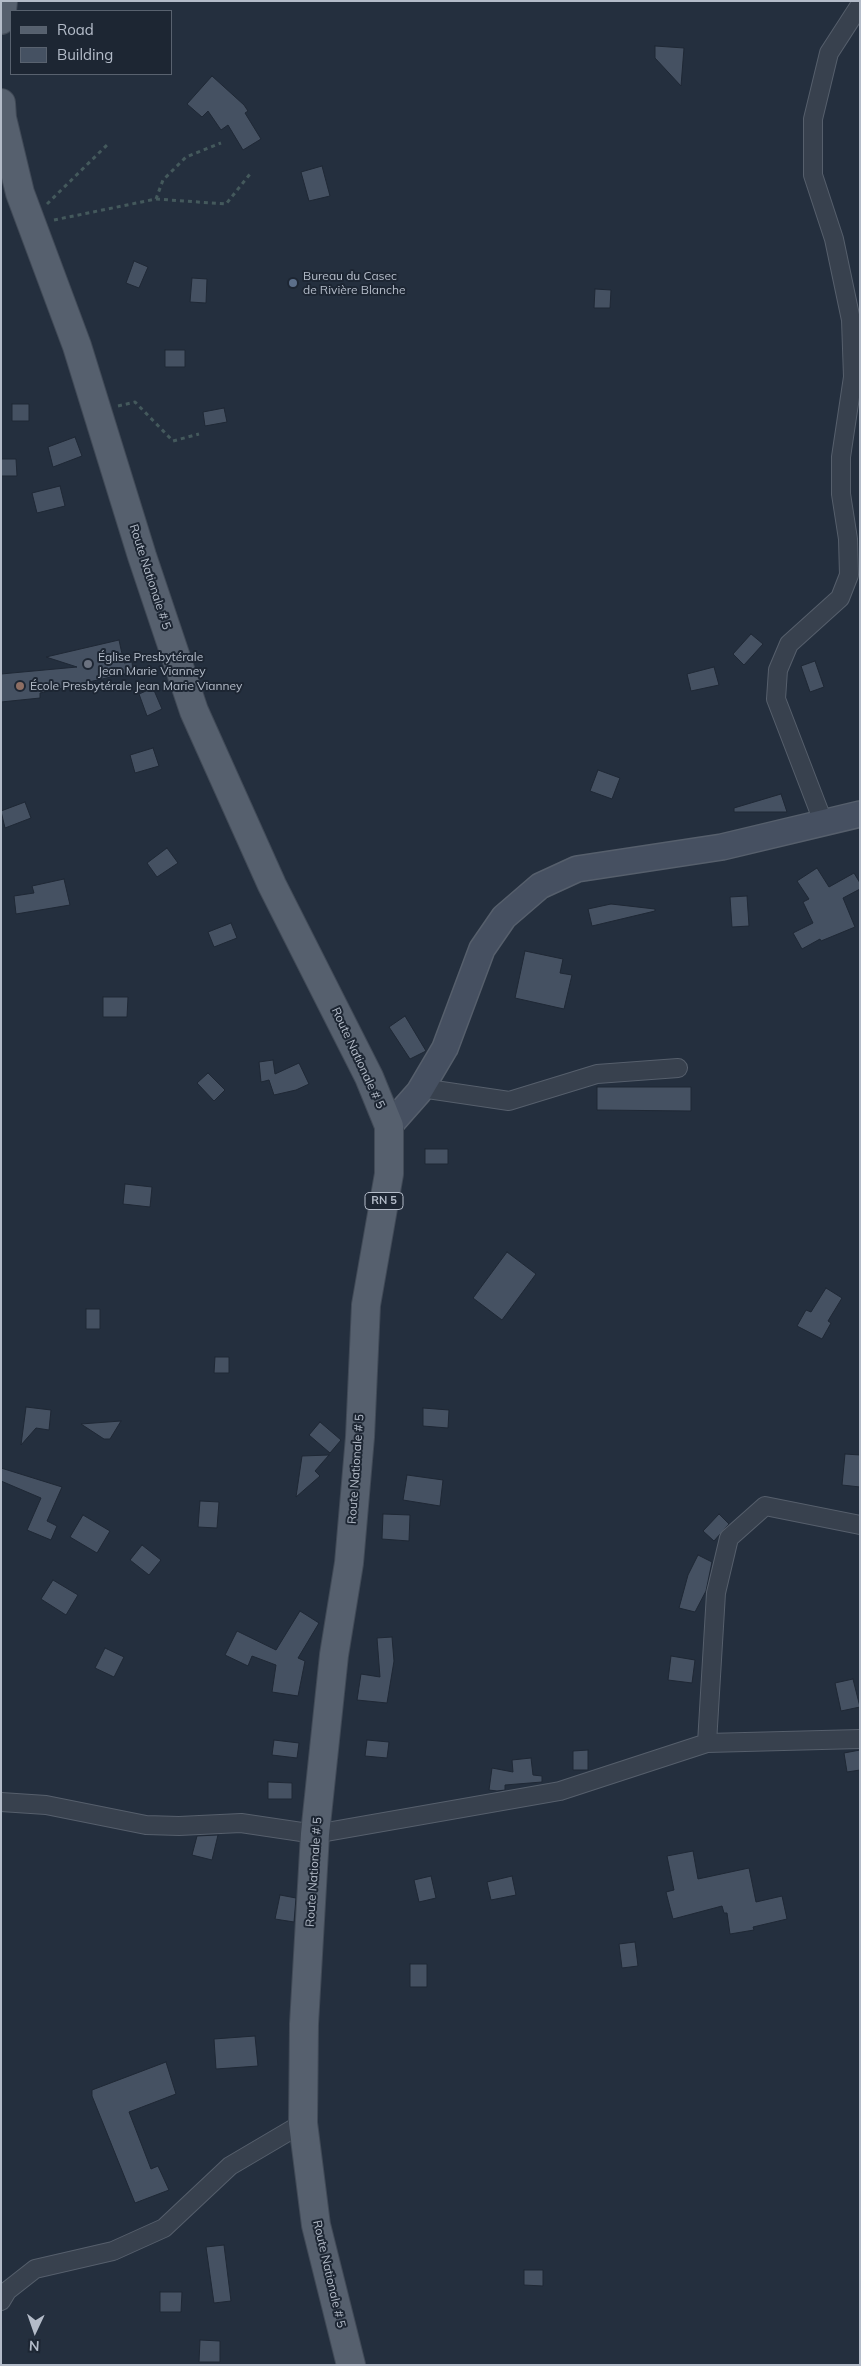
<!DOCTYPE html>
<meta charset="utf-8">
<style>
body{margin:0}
#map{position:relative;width:861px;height:2366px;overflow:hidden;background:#242f3e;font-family:Mulish,sans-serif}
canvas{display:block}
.frame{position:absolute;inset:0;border:2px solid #b4bcc9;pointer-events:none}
.legend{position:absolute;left:10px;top:10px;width:162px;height:65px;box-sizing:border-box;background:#1d2633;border:1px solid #59626f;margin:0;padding:6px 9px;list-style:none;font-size:15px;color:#b4bcc9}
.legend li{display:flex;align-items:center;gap:10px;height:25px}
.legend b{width:25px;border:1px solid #59626f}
.north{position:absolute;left:10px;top:2306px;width:50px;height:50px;-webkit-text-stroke:4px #1d2633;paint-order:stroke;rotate:183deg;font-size:14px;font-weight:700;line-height:20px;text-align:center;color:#b4bcc9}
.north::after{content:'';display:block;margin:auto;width:18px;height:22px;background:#b4bcc9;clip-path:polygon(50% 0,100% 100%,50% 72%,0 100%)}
</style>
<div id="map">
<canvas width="861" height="2366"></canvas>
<div class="frame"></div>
<ul class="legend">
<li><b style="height:6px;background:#56606e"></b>Road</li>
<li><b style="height:14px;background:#455162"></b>Building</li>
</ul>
<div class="north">N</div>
</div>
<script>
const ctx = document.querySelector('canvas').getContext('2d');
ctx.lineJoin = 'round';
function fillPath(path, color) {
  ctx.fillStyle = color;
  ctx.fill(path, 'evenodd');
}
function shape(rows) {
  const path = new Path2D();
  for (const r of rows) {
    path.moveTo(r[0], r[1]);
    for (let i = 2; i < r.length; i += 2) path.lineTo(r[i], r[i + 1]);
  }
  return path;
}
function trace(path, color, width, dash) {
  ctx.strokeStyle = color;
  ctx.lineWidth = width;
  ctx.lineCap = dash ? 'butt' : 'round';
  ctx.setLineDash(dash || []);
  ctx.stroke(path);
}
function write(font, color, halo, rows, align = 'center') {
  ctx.font = font + ' Mulish,sans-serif';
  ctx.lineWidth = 4;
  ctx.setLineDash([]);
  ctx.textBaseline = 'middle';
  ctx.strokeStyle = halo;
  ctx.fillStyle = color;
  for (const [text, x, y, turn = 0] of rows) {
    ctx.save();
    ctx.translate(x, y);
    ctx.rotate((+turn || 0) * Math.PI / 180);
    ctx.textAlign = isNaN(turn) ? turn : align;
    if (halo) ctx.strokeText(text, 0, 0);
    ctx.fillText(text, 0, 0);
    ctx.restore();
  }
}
const building = shape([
 [655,46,684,48,681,86,655,58,655,46],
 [212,76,244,105,248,111,245,113,261,139,243,150,228,125,221,130,208,111,202,117,187,104,212,76],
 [322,166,330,196,309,201,301,172,322,166],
 [134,261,148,267,139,288,126,283,134,261],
 [192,278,207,279,206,303,190,302,192,278],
 [595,289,611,290,610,308,594,308,595,289],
 [165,350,185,350,185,367,165,367,165,350],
 [12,404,29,404,29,421,12,421,12,404],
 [224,408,227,422,205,426,203,412,224,408],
 [75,437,82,456,53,467,48,447,75,437],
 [1,459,16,459,17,476,1,476,1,459],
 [60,486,65,506,37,513,32,493,60,486],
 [751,634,763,644,744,665,733,654,751,634],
 [119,640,124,663,132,662,133,672,40,693,40,698,1,702,1,674,77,667,46,657,119,640],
 [815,661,824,687,810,692,801,666,815,661],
 [714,667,719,685,691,691,687,674,714,667],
 [153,688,162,709,147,716,139,694,153,688],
 [153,748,159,766,135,773,130,755,153,748],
 [598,770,620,778,612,799,590,791,598,770],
 [781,794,787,812,734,812,734,808,781,794],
 [25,802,31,818,5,828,1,811,25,802],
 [167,848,178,863,157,877,147,863,167,848],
 [817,868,829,887,854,873,860,883,860,889,843,898,855,927,821,941,820,939,802,949,793,933,813,923,803,902,809,899,797,881,817,868],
 [64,879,70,905,16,914,14,896,34,893,32,886,64,879],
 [747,896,749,926,732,927,730,897,747,896],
 [611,904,655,909,655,911,592,926,588,909,611,904],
 [231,923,237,938,214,947,208,932,231,923],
 [525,951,563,959,560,973,572,975,564,1009,515,998,525,951],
 [103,997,128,997,127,1017,103,1017,103,997],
 [405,1016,426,1051,410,1059,389,1027,405,1016],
 [273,1060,275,1074,299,1063,309,1084,296,1090,274,1095,269,1080,261,1082,259,1062,273,1060],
 [208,1073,225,1090,214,1101,197,1083,208,1073],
 [597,1087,691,1087,691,1111,597,1110,597,1087],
 [425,1149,448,1149,448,1164,425,1164,425,1149],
 [125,1184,152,1187,150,1207,123,1204,125,1184],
 [507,1252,536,1274,502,1320,473,1298,507,1252],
 [826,1288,842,1298,828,1321,831,1323,822,1339,797,1326,806,1310,811,1312,826,1288],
 [86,1309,100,1309,100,1329,86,1329,86,1309],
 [215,1357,229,1357,229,1373,214,1373,215,1357],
 [26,1407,51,1410,49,1430,36,1428,21,1445,26,1407],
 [423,1408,449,1410,448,1428,423,1426,423,1408],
 [121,1421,110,1439,104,1439,81,1424,121,1421],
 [320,1422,341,1440,330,1453,309,1435,320,1422],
 [845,1454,860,1455,860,1487,842,1485,845,1454],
 [329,1455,315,1471,320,1476,296,1497,302,1456,329,1455],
 [1,1468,62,1487,47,1521,57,1526,51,1540,27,1530,41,1498,1,1481,1,1468],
 [407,1475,443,1480,440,1506,403,1500,407,1475],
 [200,1501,219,1502,217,1528,198,1527,200,1501],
 [383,1514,410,1515,409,1541,382,1539,383,1514],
 [719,1514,729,1524,714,1541,703,1531,719,1514],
 [83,1515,110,1531,97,1553,70,1537,83,1515],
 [142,1545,161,1560,149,1575,130,1560,142,1545],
 [698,1555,712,1562,706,1591,695,1612,679,1608,688,1575,698,1555],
 [53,1580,78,1595,66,1615,41,1599,53,1580],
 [300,1611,319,1623,298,1658,305,1661,298,1696,272,1692,276,1665,252,1656,248,1666,225,1655,237,1631,276,1650,300,1611],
 [392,1637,394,1661,387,1703,357,1700,361,1674,380,1677,377,1638,392,1637],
 [105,1648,124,1657,114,1677,95,1668,105,1648],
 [671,1656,695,1660,692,1683,668,1680,671,1656],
 [853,1679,860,1707,841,1711,835,1683,853,1679],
 [274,1740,299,1743,297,1758,272,1755,274,1740],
 [367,1740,389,1742,387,1758,365,1756,367,1740],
 [588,1750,588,1770,573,1770,573,1751,588,1750],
 [860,1750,860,1770,847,1772,844,1753,860,1750],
 [531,1758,533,1775,542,1776,542,1782,505,1785,505,1790,497,1791,489,1790,492,1768,513,1772,512,1760,531,1758],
 [268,1782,292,1783,292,1799,268,1799,268,1782],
 [218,1835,212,1860,192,1855,197,1836,218,1835],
 [693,1851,698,1879,749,1868,756,1902,782,1896,787,1919,753,1927,754,1930,730,1934,727,1913,724,1913,722,1906,673,1919,666,1892,674,1890,667,1856,693,1851],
 [431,1876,436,1898,419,1902,414,1880,431,1876],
 [512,1876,516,1895,491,1900,487,1882,512,1876],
 [280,1895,296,1898,294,1922,275,1919,280,1895],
 [635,1942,638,1966,622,1968,619,1944,635,1942],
 [410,1964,427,1964,427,1987,410,1987,410,1964],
 [255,2036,258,2066,216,2069,214,2039,255,2036],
 [166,2062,176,2094,129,2112,151,2169,158,2166,169,2190,135,2203,92,2096,92,2090,166,2062],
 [224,2245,231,2301,214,2303,206,2247,224,2245],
 [524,2270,543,2270,543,2286,524,2285,524,2270],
 [160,2292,182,2292,181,2312,160,2312,160,2292],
 [200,2340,220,2341,220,2362,199,2362,200,2340]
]);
const path = shape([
 [156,199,226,204,250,174],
 [47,204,107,145],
 [54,220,156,199,163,180,186,157,221,143],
 [118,406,135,402,173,441,199,434]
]);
const street = shape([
 [824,824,776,699,778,670,789,644,840,598,849,575,848,539,841,494,841,457,853,377,851,320,834,239,813,175,813,119,829,53,860,5],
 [421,1088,509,1101,597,1074,678,1068],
 [707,1743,716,1593,729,1538,765,1506,860,1525],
 [1,1802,46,1805,146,1825,179,1826,241,1823,315,1834,560,1791,707,1743,860,1739],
 [1,2301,7,2291,35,2269,113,2251,164,2228,230,2166,303,2123]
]);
const secondary = shape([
 [389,1126,419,1092,445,1048,482,949,504,917,540,886,577,869,722,847,860,814]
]);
const primary = shape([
 [1,20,3,1],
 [1,103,2,118,20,193,77,346,142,556,194,711,272,885,369,1077,389,1126,389,1174,366,1305,360,1437,349,1563,334,1655,315,1834,304,2024,303,2123,316,2225,351,2365]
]);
const markers = [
 [293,283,5,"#5c6f8a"],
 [88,664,5,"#6b7280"],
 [20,686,5,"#8d6e63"]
];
const shields = [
 [384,1201,38]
];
const shieldNames = [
 ["RN 5",384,1201]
];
const poiNames = [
 ["Bureau du Casec",303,276],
 ["de Rivière Blanche",303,290],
 ["Église Presbytérale",98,657],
 ["Jean Marie Vianney",98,671],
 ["École Presbytérale Jean Marie Vianney",30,686]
];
const streetNames = [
 ["Route Nationale # 5",150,577,72],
 ["Route Nationale # 5",358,1058,65],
 ["Route Nationale # 5",356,1469,-86],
 ["Route Nationale # 5",314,1872,-86],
 ["Route Nationale # 5",329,2274,77]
];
fillPath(building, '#455162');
trace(building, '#1f2835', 1);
trace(street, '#565f6c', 20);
trace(secondary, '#565f6c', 28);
trace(primary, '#414a57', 30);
trace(path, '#44595c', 3, [4, 4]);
trace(street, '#38414e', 18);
trace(secondary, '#465061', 25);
trace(primary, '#56606e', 28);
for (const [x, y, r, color] of markers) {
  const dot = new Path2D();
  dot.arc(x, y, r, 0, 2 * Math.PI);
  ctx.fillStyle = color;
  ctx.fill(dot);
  trace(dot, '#1d2633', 2);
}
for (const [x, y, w] of shields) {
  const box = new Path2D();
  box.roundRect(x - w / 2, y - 8.5, w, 17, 4);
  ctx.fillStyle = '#1d2633';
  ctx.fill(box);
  trace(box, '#b4bcc9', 1);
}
write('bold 11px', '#b4bcc9', null, shieldNames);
write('12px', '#b4bcc9', '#1d2633', poiNames, 'left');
write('12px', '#b4bcc9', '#1d2633', streetNames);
</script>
